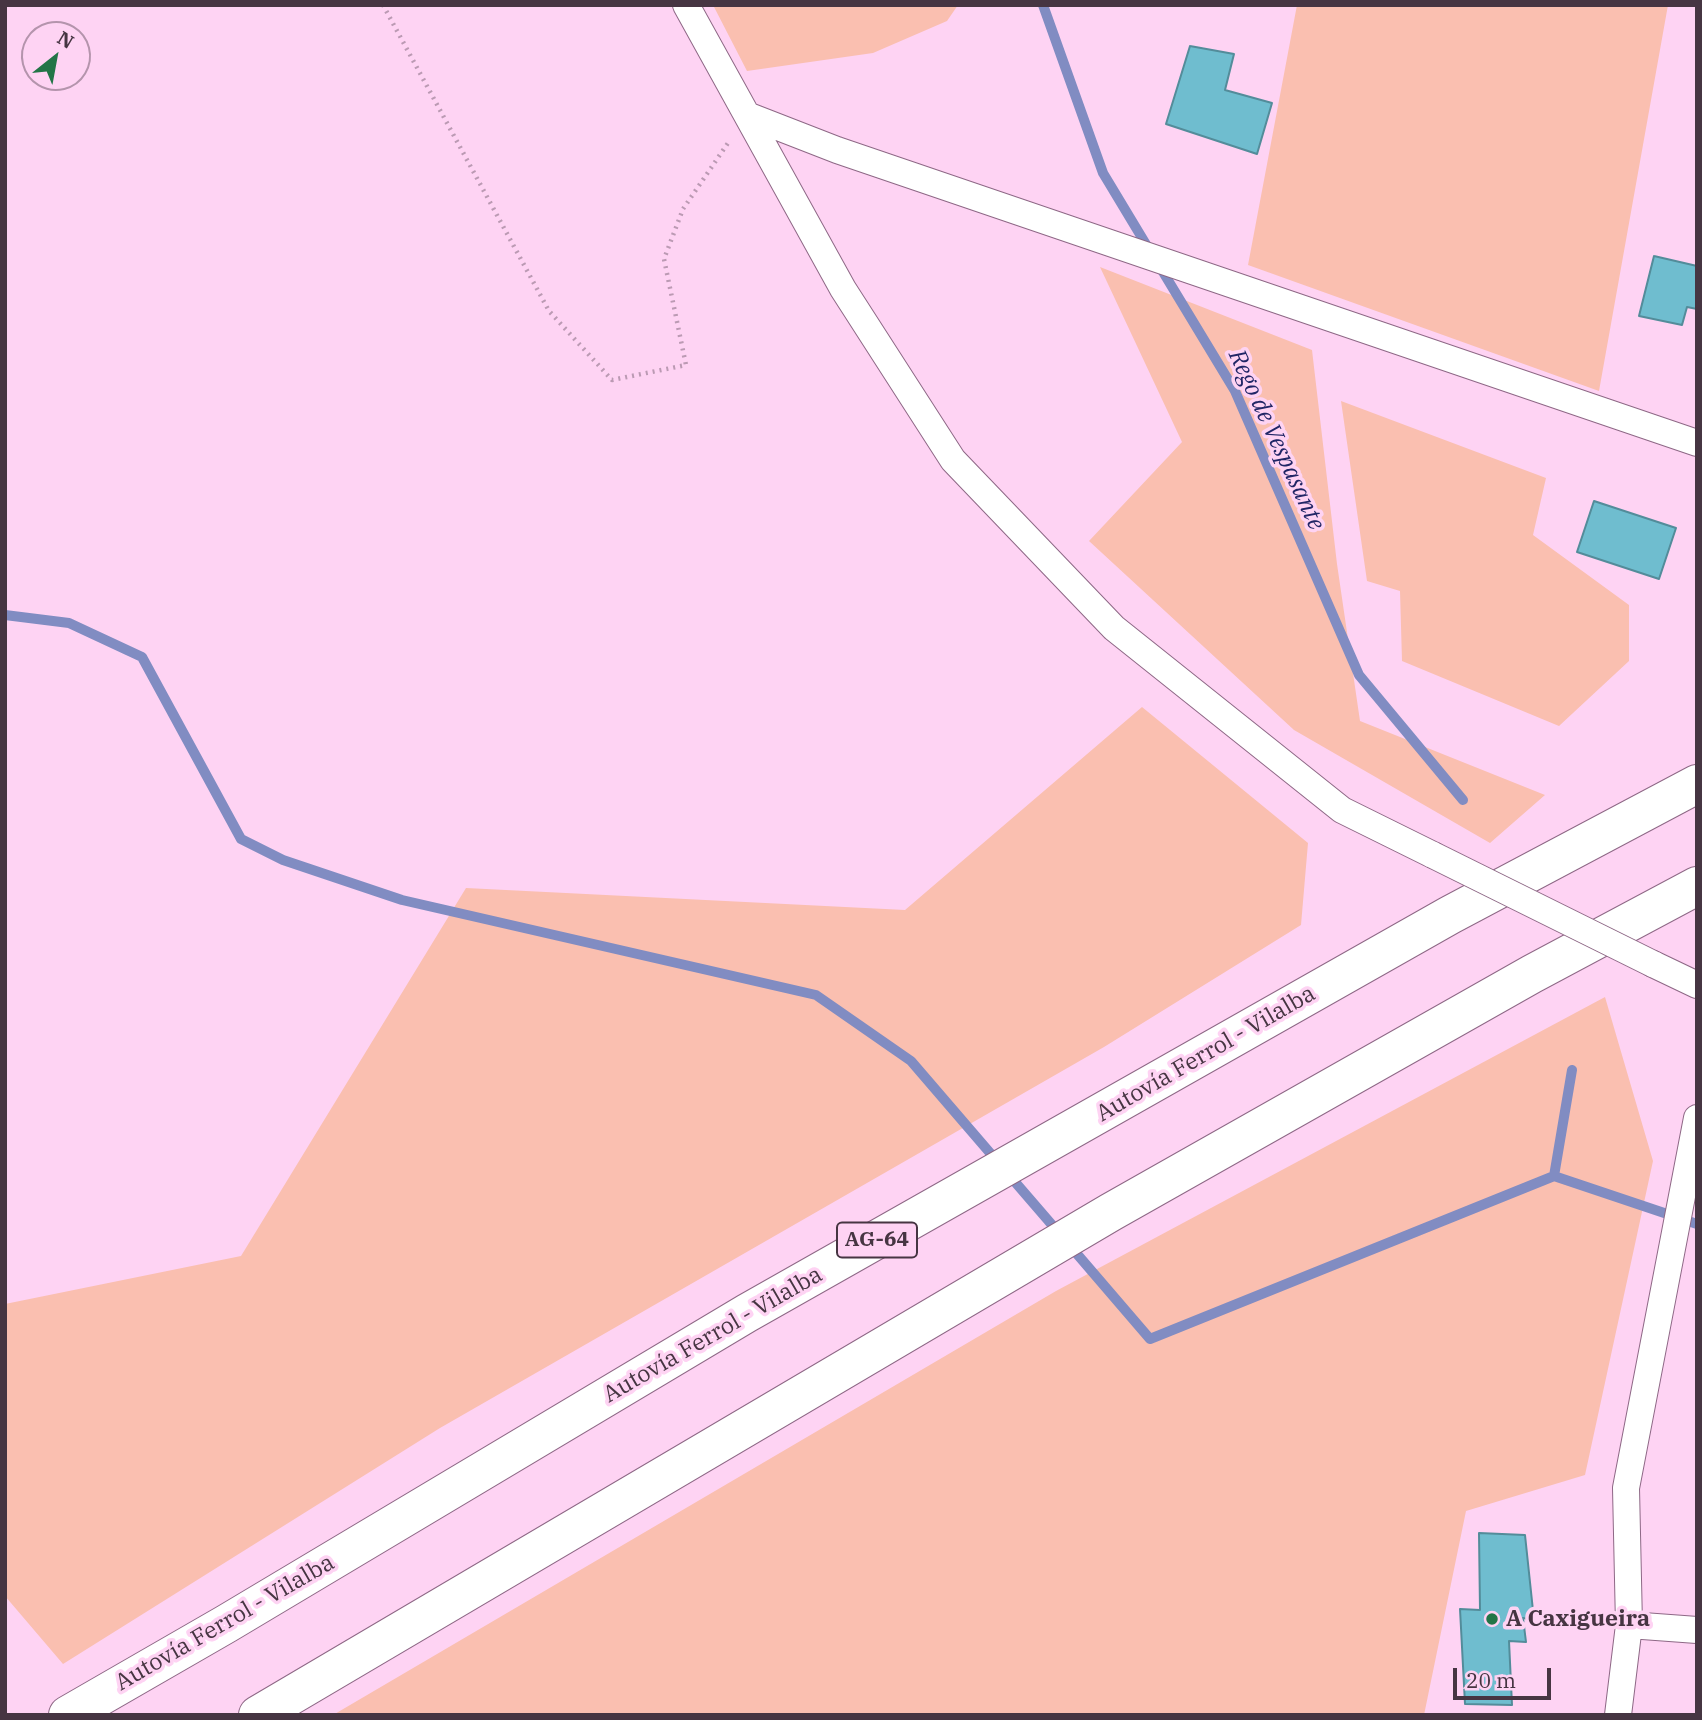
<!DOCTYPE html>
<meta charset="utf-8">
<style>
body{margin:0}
#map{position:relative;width:1702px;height:1720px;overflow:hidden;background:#fed3f3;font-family:"IBM Plex Serif",serif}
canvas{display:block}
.frame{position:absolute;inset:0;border:7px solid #463542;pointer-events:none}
.north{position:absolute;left:21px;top:21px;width:70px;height:70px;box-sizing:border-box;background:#fed3f3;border:2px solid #b494ac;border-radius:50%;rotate:31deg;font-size:19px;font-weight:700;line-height:28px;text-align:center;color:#463542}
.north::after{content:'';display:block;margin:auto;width:24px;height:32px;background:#227547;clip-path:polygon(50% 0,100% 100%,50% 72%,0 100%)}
.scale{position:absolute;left:1453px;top:1668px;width:98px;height:32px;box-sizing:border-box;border:4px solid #463542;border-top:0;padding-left:9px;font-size:21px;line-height:24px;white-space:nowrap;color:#463542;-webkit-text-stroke:5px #fed3f3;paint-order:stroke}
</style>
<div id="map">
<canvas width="1702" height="1720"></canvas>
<div class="frame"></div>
<div class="north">N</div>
<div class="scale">20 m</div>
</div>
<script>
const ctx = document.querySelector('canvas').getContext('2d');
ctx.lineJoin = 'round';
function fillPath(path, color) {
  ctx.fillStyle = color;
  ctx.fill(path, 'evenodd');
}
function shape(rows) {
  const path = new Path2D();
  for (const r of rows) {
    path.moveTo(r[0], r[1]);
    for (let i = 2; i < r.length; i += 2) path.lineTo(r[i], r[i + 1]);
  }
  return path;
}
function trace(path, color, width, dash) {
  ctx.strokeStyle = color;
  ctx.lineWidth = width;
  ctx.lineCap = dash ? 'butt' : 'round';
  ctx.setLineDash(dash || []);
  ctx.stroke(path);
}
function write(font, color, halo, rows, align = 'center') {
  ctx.font = font + ' "IBM Plex Serif",serif';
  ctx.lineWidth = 7;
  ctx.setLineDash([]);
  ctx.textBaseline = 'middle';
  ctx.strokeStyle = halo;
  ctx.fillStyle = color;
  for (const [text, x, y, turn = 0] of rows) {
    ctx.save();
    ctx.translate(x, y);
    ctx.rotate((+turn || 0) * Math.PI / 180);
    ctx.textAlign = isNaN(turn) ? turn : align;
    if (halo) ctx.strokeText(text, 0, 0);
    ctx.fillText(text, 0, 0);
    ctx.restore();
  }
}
const green = shape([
 [713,5,958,5,947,21,873,53,747,71],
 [1297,5,1668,5,1599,391,1248,265],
 [1100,267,1312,350,1337,564,1360,721,1545,795,1490,843,1294,730,1089,541,1182,442],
 [1341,401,1546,478,1533,535,1629,605,1629,661,1559,726,1402,661,1400,591,1367,581],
 [1142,707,1308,843,1301,925,1104,1047,440,1428,63,1664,5,1596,5,1304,241,1256,466,888,905,910],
 [1605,997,1653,1161,1585,1475,1466,1511,1424,1715,333,1715,1056,1291]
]);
const stream = shape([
 [1043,5,1103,173,1150,251],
 [1160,267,1235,391,1359,675,1463,800],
 [5,615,69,623,142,657,241,839,283,860,402,900,816,995,911,1061,997,1161],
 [1572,1070,1554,1176,1697,1224],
 [1009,1175,1059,1233],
 [1071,1247,1150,1339,1554,1176]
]);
const building = shape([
 [1190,46,1234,54,1225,90,1272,103,1257,154,1166,124,1190,46],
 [1654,256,1697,266,1697,309,1687,307,1682,325,1639,316,1654,256],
 [1594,501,1676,528,1659,579,1577,552,1594,501],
 [1479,1533,1525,1535,1534,1620,1523,1618,1526,1642,1509,1641,1512,1705,1465,1704,1460,1609,1480,1610,1479,1533]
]);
const path = shape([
 [383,5,549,311,612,380,686,365,664,259,683,209,728,143]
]);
const minor = shape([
 [686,5,843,289,953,460,1114,628,1342,810,1433,855],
 [747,115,837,150,1697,443],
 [1653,964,1697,985],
 [1629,1625,1697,1630],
 [1618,1715,1629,1625,1626,1488,1697,1118]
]);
const motorway = shape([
 [68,1715,226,1624,747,1313,1450,915,1697,784],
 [258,1715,1111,1212,1532,974,1697,886]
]);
const minorBridge = shape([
 [1433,855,1653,964]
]);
const markers = [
 [1492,1619,7,"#227547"]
];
const shields = [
 [877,1240,80]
];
const shieldNames = [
 ["AG-64",877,1240]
];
const streetNames = [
 ["Autovía Ferrol - Vilalba",1206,1054,-30],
 ["Autovía Ferrol - Vilalba",713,1335,-30],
 ["Autovía Ferrol - Vilalba",225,1623,-30]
];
const poiNames = [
 ["A Caxigueira",1506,1619]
];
const waterNames = [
 ["Rego de Vespasante",1276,440,65]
];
fillPath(green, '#fabfb0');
trace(stream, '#818cc2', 10);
fillPath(building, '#6fbdcf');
trace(building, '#538c9a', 2);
trace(minor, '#8e6886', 28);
trace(motorway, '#8e6886', 40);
trace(path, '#bb9ab3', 4.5, [2, 5]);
trace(minor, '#fff', 26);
trace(motorway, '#fff', 38);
trace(minorBridge, '#8e6886', 28, []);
trace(minorBridge, '#fff', 26);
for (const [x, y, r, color] of markers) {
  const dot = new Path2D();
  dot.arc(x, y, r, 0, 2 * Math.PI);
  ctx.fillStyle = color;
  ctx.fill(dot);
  trace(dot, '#fed3f3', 2.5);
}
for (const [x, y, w] of shields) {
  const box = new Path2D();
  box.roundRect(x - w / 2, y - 17.5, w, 35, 5);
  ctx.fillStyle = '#fed3f3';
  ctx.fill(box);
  trace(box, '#463542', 2);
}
write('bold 21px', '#463542', null, shieldNames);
write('23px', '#463542', '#fed3f3', streetNames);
write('bold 23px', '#463542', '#fed3f3', poiNames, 'left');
write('italic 24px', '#212666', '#fed3f3', waterNames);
</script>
